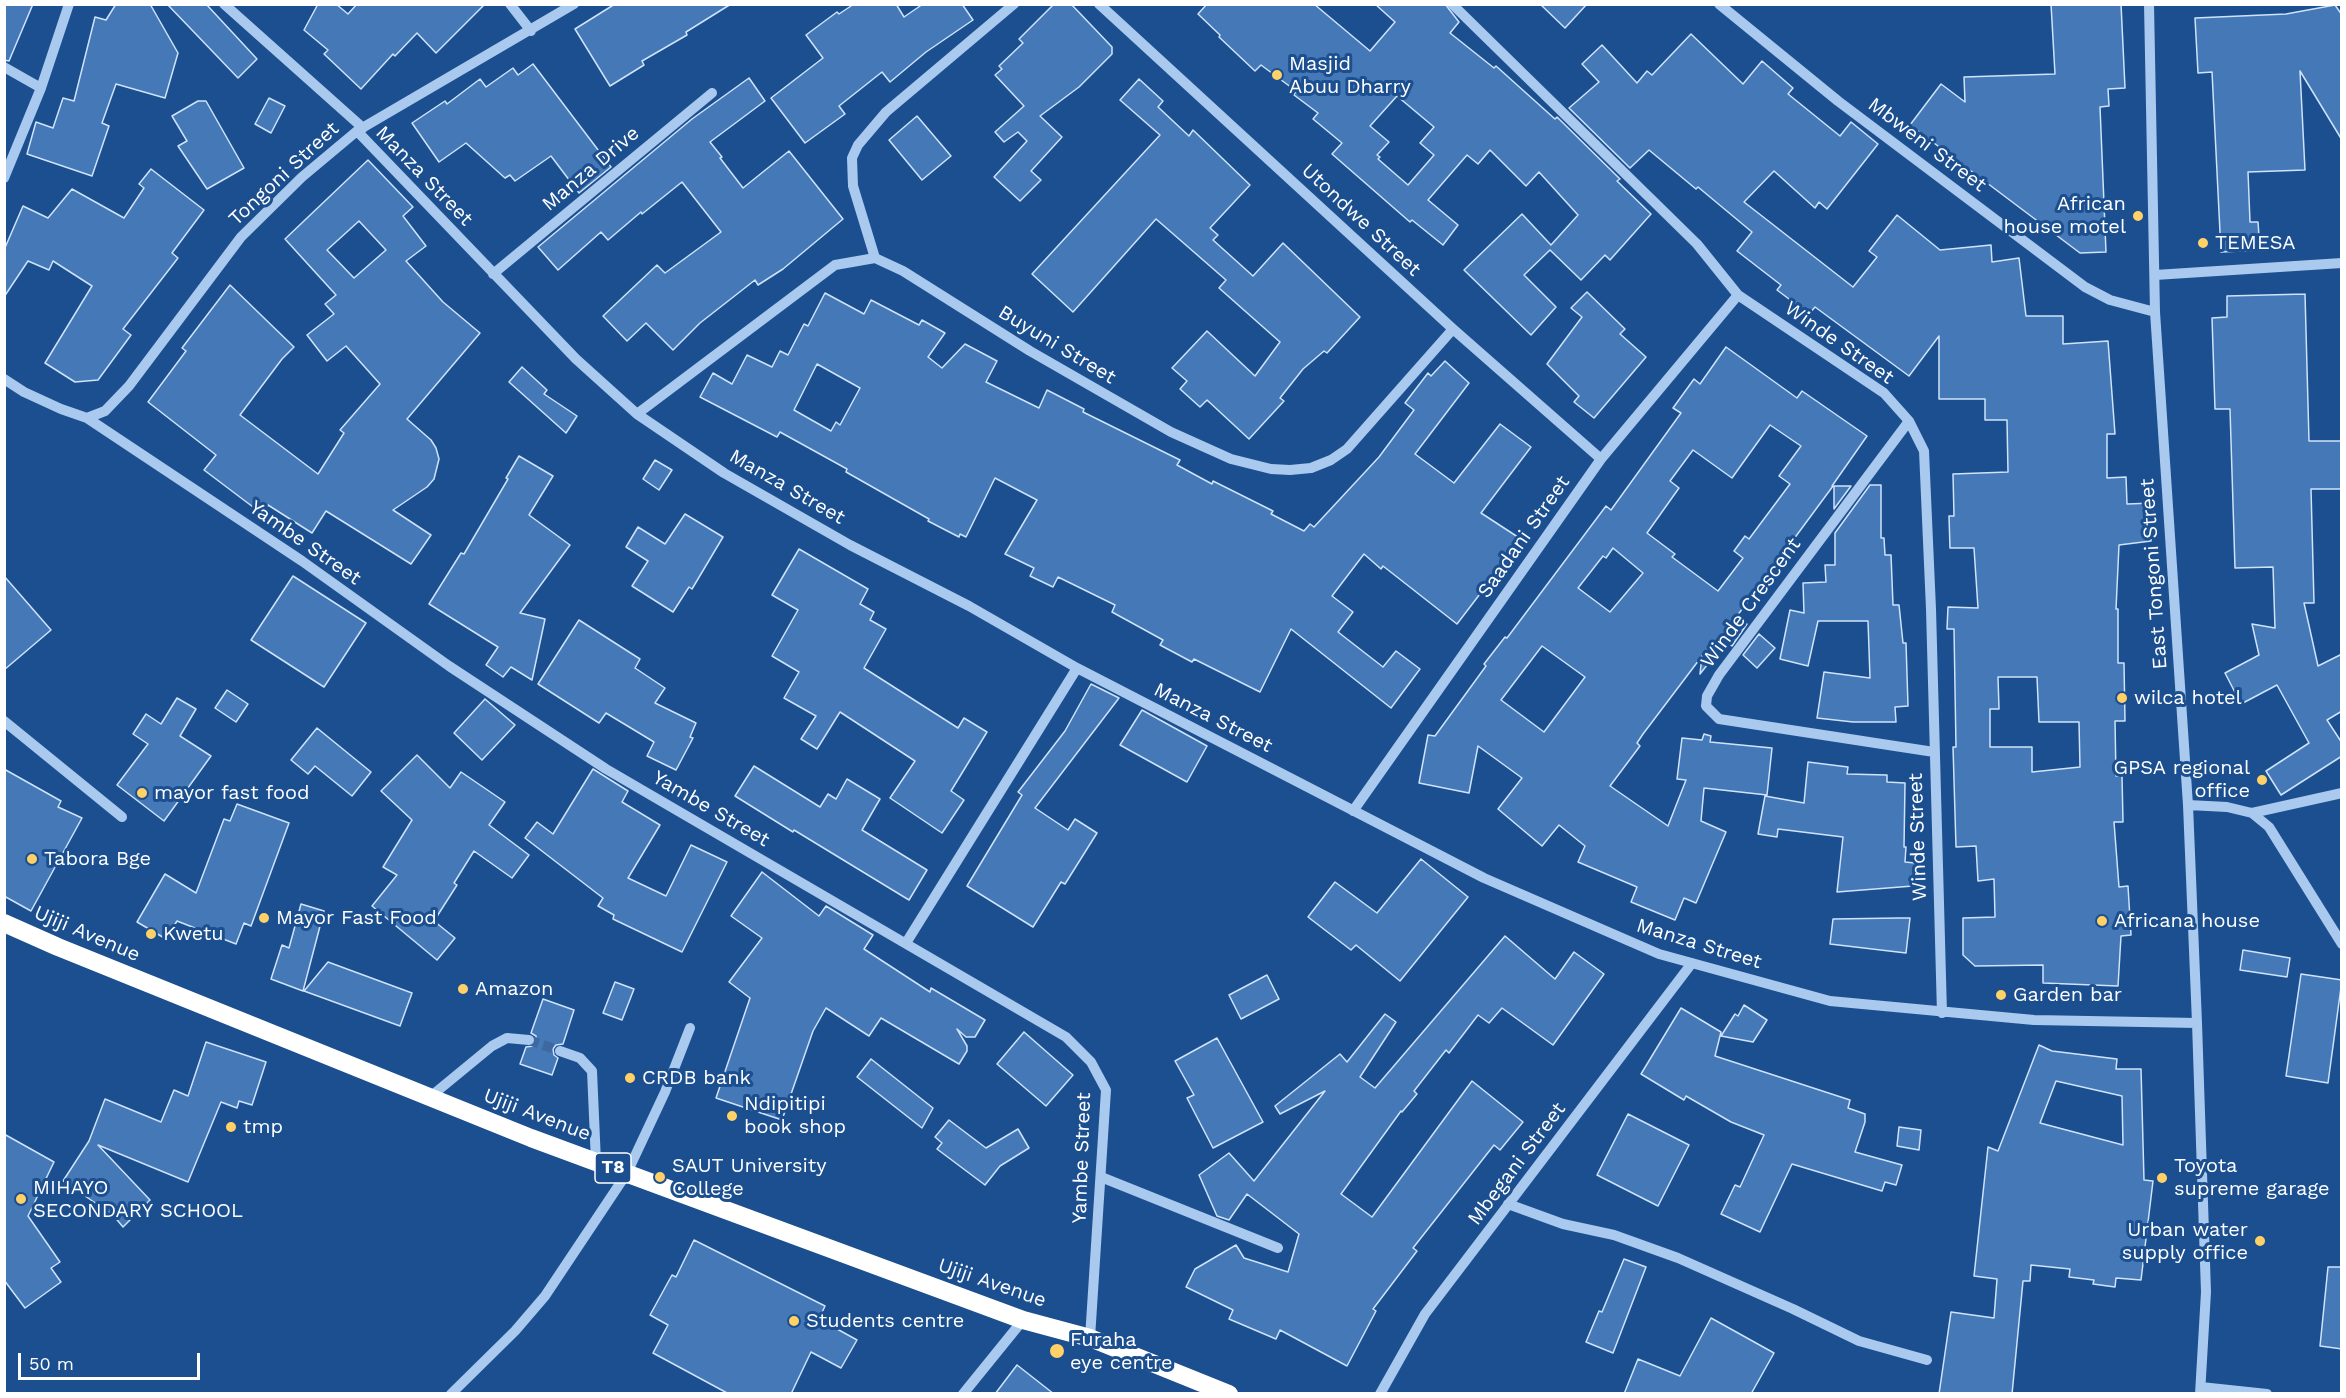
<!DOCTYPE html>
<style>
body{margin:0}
#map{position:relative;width:2346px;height:1398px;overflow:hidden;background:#1b4f8f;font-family:"Work Sans",sans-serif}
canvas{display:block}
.frame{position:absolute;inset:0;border:6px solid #fff;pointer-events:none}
.scale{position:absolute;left:18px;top:1353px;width:182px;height:27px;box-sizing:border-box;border:3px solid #fff;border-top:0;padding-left:8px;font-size:18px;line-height:21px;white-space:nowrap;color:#fff;-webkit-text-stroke:4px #1b4f8f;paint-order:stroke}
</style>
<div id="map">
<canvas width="2346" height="1398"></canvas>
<div class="frame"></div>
<div class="scale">50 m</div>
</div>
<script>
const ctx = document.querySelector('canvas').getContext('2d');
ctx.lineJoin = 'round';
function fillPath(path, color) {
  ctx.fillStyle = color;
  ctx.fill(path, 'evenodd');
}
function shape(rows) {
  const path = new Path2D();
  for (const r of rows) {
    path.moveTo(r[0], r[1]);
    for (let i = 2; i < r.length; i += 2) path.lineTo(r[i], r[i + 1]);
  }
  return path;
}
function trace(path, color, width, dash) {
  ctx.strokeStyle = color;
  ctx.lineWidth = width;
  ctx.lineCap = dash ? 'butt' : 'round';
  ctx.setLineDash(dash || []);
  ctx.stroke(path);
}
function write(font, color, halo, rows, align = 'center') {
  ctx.font = font + ' "Work Sans",sans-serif';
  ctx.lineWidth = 6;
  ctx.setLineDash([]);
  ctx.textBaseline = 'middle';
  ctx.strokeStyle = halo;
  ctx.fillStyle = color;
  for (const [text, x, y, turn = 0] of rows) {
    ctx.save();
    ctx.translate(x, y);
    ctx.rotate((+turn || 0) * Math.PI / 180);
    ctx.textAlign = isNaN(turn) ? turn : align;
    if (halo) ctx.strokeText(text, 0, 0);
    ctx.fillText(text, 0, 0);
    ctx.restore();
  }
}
const building = shape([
 [4,4,33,4,9,61,4,60,4,4],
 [116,4,150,4,178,53,165,98,116,84,102,123,109,126,92,176,27,154,36,122,53,128,63,98,74,101,95,17,106,20,116,4],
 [167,4,206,4,257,59,238,78,167,4],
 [318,4,336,4,348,14,357,4,485,4,436,53,417,33,395,56,393,54,361,89,324,54,328,50,304,30,318,4],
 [615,4,731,4,686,32,687,35,642,61,644,65,610,86,575,29,615,4],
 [854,4,896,4,904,17,923,4,962,4,973,20,926,52,890,82,882,72,839,106,845,114,805,143,771,98,823,58,806,35,837,12,839,14,854,4],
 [1054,4,1071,4,1112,47,1112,54,1079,87,1040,116,1062,137,1031,171,1041,180,1020,201,994,177,1027,141,1018,132,1004,142,995,132,1024,106,995,75,1002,69,999,66,1023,43,1019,39,1054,4],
 [1207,4,1314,4,1370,51,1395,22,1375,4,1445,4,1459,22,1450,33,1494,68,1496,66,1555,119,1557,117,1620,179,1617,181,1651,214,1610,260,1605,255,1581,280,1550,250,1524,275,1556,307,1531,335,1464,270,1522,214,1551,245,1578,215,1539,172,1526,186,1490,150,1478,164,1467,155,1428,200,1458,225,1443,245,1412,220,1410,222,1332,154,1342,143,1313,119,1318,113,1294,95,1296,91,1261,65,1255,71,1219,37,1220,35,1198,14,1207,4],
 [1397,96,1434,127,1420,143,1434,155,1408,185,1378,159,1380,157,1377,155,1389,142,1370,126,1397,96],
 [1540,4,1587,4,1565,28,1540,4],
 [2051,4,2121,4,2125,88,2108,89,2109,106,2100,107,2106,252,2080,253,1910,125,1941,84,1965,102,1964,77,2055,74,2051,4],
 [2335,5,2342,15,2342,140,2300,71,2305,170,2248,172,2250,222,2258,222,2260,250,2221,252,2212,72,2198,73,2195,18,2286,14,2335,5],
 [1691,34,1743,84,1762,61,1793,88,1788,94,1840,136,1851,122,1878,144,1827,209,1819,202,1815,208,1774,171,1744,202,1853,287,1877,257,1869,251,1897,215,1940,250,1991,245,1992,262,2019,258,2026,316,2063,316,2063,344,2108,341,2115,434,2107,434,2107,478,2126,477,2127,504,2153,503,2154,531,2151,531,2151,541,2119,545,2116,609,2118,609,2118,663,2124,663,2125,721,2115,721,2116,776,2122,776,2123,822,2114,822,2119,887,2128,886,2131,935,2121,936,2118,986,2043,983,2043,965,1975,966,1963,955,1963,918,1995,917,1994,879,1978,881,1976,846,1956,847,1953,747,1956,747,1954,629,1947,629,1948,607,1978,608,1974,548,1950,548,1949,516,1954,516,1953,474,2008,472,2007,420,1985,420,1985,399,1939,399,1939,336,1909,376,1815,307,1809,314,1777,290,1781,285,1737,251,1752,232,1698,187,1696,189,1649,150,1630,168,1569,108,1599,82,1582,64,1602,45,1637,83,1647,71,1652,75,1691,34],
 [1998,677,2037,677,2039,722,2079,722,2080,767,2032,772,2032,747,1990,747,1990,709,1999,709,1998,677],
 [533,64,611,167,579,193,551,156,515,181,510,175,505,178,466,143,439,162,412,123,445,101,447,104,480,79,486,87,513,68,518,75,533,64],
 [749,78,765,101,710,142,722,157,720,158,743,188,789,151,843,219,783,269,758,285,755,280,700,323,673,350,646,323,627,341,603,316,657,265,665,273,721,232,682,182,642,214,641,212,608,240,601,232,558,270,538,247,692,119,749,78],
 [1139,79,1163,101,1158,107,1189,136,1193,130,1250,185,1210,228,1218,235,1213,240,1253,276,1283,243,1360,317,1327,353,1324,351,1303,369,1280,398,1284,401,1249,439,1207,400,1200,407,1180,389,1187,381,1172,368,1207,331,1255,376,1280,342,1219,288,1226,280,1156,219,1073,312,1032,274,1160,135,1120,100,1139,79],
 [269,98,285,106,271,133,255,124,269,98],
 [198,101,206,101,244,168,207,189,178,146,187,141,172,116,198,101],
 [917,116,951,156,922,180,889,140,917,116],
 [368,160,413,207,403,216,426,246,406,261,443,302,480,333,407,419,431,440,436,448,439,459,434,479,427,487,393,510,431,535,411,564,326,511,312,533,268,505,261,513,204,470,216,455,148,402,186,351,182,348,230,285,294,347,282,359,240,415,318,474,344,433,340,430,380,384,346,346,327,361,307,335,334,314,325,304,336,295,285,239,368,160],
 [359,221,386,250,354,278,327,250,359,221],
 [151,169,204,210,172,253,178,258,123,329,131,335,98,380,75,382,45,363,92,286,53,261,49,270,28,261,4,297,4,250,23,206,48,218,72,189,124,218,144,188,139,184,151,169],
 [1587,292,1625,329,1620,334,1646,357,1594,418,1574,402,1579,396,1547,364,1582,317,1571,308,1587,292],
 [825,293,864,314,871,300,919,325,922,320,945,333,928,357,942,368,965,344,997,361,986,382,1039,408,1047,390,1084,409,1083,412,1180,460,1177,465,1212,484,1213,481,1273,511,1271,514,1304,531,1310,524,1314,527,1379,457,1414,410,1405,403,1428,373,1431,376,1445,361,1469,383,1415,454,1454,483,1500,424,1531,447,1481,513,1524,541,1500,576,1496,573,1457,624,1383,566,1381,569,1364,554,1332,596,1353,612,1338,632,1383,667,1396,651,1420,669,1391,708,1291,629,1260,692,1194,659,1192,662,1160,645,1163,640,1112,612,1115,605,1058,577,1053,587,1030,576,1034,568,1005,554,1037,500,995,478,966,537,960,534,959,537,928,521,929,519,846,472,847,469,780,432,777,437,700,397,713,373,732,384,747,355,772,367,780,351,788,355,804,324,808,326,825,293],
 [817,364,860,388,840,425,836,422,831,431,794,410,817,364],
 [2305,294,2309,441,2342,441,2342,489,2311,489,2314,603,2304,603,2318,666,2342,654,2342,711,2327,720,2342,743,2342,756,2281,795,2266,771,2309,743,2277,685,2241,704,2225,673,2259,655,2252,624,2275,628,2273,567,2235,568,2230,409,2215,409,2212,318,2227,317,2227,296,2305,294],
 [1726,347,1797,398,1802,391,1867,436,1832,486,1833,486,1737,616,1747,624,1732,646,1726,641,1700,674,1702,656,1643,734,1637,743,1640,746,1610,786,1668,826,1686,780,1677,779,1682,738,1702,740,1704,734,1711,736,1710,742,1772,748,1767,795,1704,788,1701,821,1726,832,1696,903,1684,898,1675,920,1631,902,1637,887,1578,862,1585,846,1559,825,1542,846,1498,809,1522,778,1478,746,1469,793,1419,783,1428,735,1435,736,1486,666,1484,664,1505,637,1507,638,1606,506,1611,510,1681,413,1673,408,1694,379,1700,384,1726,347],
 [1770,425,1801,446,1779,476,1790,484,1749,539,1745,536,1734,551,1743,558,1718,591,1672,557,1675,554,1647,533,1679,488,1670,481,1693,450,1732,478,1770,425],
 [1613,548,1643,573,1610,612,1578,588,1603,556,1606,558,1613,548],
 [1542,646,1585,677,1544,732,1501,700,1542,646],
 [522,367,547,390,544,394,577,416,566,433,509,382,522,367],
 [519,456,553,476,529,515,570,545,520,613,545,619,532,680,511,667,503,677,486,665,498,647,429,604,461,553,464,554,508,479,506,478,519,456],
 [655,460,672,470,659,490,643,479,655,460],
 [1870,485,1881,485,1881,538,1884,538,1885,555,1891,555,1893,605,1899,605,1903,643,1906,643,1908,706,1895,707,1896,722,1853,722,1817,718,1824,672,1870,678,1868,621,1818,621,1808,666,1780,659,1790,610,1804,613,1803,583,1826,582,1825,565,1835,565,1835,533,1870,485],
 [1834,486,1851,486,1834,509,1834,486],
 [685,514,723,537,692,589,689,587,673,612,632,586,648,561,626,547,638,527,665,544,685,514],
 [799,549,868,589,860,604,874,612,870,620,886,629,864,668,958,728,964,718,987,732,951,791,964,800,942,833,890,798,915,761,840,712,817,749,801,739,816,716,784,698,799,672,772,656,798,610,772,595,799,549],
 [4,576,51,630,4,670,4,576],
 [293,576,366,623,324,687,251,640,293,576],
 [579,620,640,659,635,668,665,688,655,703,696,723,690,737,693,738,676,770,647,756,654,742,606,713,599,723,538,684,579,620],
 [1759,634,1775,648,1757,668,1743,655,1759,634],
 [1091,684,1119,698,1035,808,1068,830,1075,819,1097,833,1065,884,1061,882,1033,927,967,886,1022,795,1018,792,1065,731,1091,684],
 [227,690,248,704,236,722,215,708,227,690],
 [177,698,196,709,180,736,211,756,164,821,117,785,148,744,133,734,146,714,161,724,177,698],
 [485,699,515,725,482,760,454,733,485,699],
 [1142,710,1207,746,1187,782,1120,745,1142,710],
 [317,728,371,772,352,796,315,766,308,774,291,760,317,728],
 [417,755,450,788,461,772,505,802,489,825,529,855,512,878,474,851,454,883,457,885,434,921,455,938,437,960,372,906,397,875,383,867,412,820,381,791,417,755],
 [1808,762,1848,767,1847,774,1887,775,1887,782,1905,783,1904,847,1906,847,1905,862,1915,863,1913,886,1837,892,1843,837,1778,829,1777,837,1758,834,1765,796,1804,803,1808,762],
 [754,766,820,807,828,794,836,799,847,779,880,799,862,830,927,870,909,900,794,830,793,832,735,796,754,766],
 [4,769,61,801,58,807,82,818,31,911,4,896,4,769],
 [593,769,628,791,622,802,660,825,628,878,666,896,691,845,727,862,682,952,613,919,614,915,598,906,603,898,525,838,537,822,553,834,593,769],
 [237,804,289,823,251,926,244,923,236,944,177,921,166,939,137,922,165,874,196,893,224,819,230,821,237,804],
 [1421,859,1468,897,1400,981,1356,945,1351,950,1308,917,1335,882,1377,913,1421,859],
 [762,872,819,916,826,906,873,935,864,949,930,992,931,988,985,1020,975,1037,966,1037,957,1029,967,1046,967,1051,959,1064,881,1018,869,1036,826,1008,813,1031,782,1120,716,1098,750,998,729,982,762,938,731,916,762,872],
 [301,904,324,911,303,991,271,979,282,945,289,948,301,904],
 [1899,918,1910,918,1906,953,1830,944,1833,919,1899,918],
 [1505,936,1555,979,1574,952,1604,974,1553,1045,1502,1008,1489,1023,1478,1015,1449,1053,1446,1050,1414,1091,1417,1094,1402,1112,1401,1111,1341,1194,1372,1217,1472,1081,1523,1122,1500,1150,1494,1145,1413,1248,1417,1251,1373,1309,1376,1311,1347,1366,1280,1330,1276,1339,1229,1319,1233,1310,1186,1287,1195,1269,1236,1245,1244,1258,1288,1272,1299,1234,1247,1194,1229,1220,1217,1216,1199,1175,1229,1153,1254,1181,1325,1091,1280,1114,1275,1106,1340,1054,1347,1062,1385,1014,1396,1022,1360,1077,1375,1088,1505,936],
 [2243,950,2290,958,2287,977,2240,970,2243,950],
 [328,962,412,993,400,1026,304,991,328,962],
 [2301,974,2342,980,2328,1083,2286,1076,2301,974],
 [1267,975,1279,999,1241,1019,1229,995,1267,975],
 [615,982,634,989,622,1020,603,1013,615,982],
 [543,999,574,1010,563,1044,556,1045,553,1049,554,1055,558,1058,552,1075,520,1064,526,1047,533,1046,536,1041,536,1036,531,1033,543,999],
 [1744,1005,1767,1020,1753,1042,1721,1036,1735,1014,1738,1016,1744,1005],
 [1681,1008,1721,1032,1715,1056,1850,1100,1848,1108,1865,1114,1865,1122,1855,1152,1902,1165,1896,1185,1885,1182,1882,1191,1792,1164,1760,1232,1721,1214,1735,1185,1740,1187,1764,1135,1731,1122,1686,1096,1684,1100,1641,1074,1681,1008],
 [1024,1032,1073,1075,1046,1106,997,1064,1024,1032],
 [1217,1038,1263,1122,1213,1148,1187,1098,1194,1095,1175,1061,1217,1038],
 [206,1042,266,1062,252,1105,239,1101,237,1108,221,1102,188,1182,98,1145,150,1200,123,1227,113,1215,63,1181,89,1141,105,1099,161,1122,174,1090,188,1096,206,1042],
 [2039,1045,2052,1051,2117,1059,2116,1069,2141,1069,2144,1180,2153,1181,2141,1280,2116,1278,2115,1287,2093,1284,2094,1280,2069,1277,2070,1269,2031,1265,2030,1281,2023,1281,2012,1394,1939,1394,1951,1312,1994,1318,1997,1279,1974,1276,1988,1147,1998,1151,2039,1045],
 [2056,1081,2122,1096,2123,1145,2040,1123,2056,1081],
 [871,1059,933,1108,922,1128,857,1077,871,1059],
 [1628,1114,1689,1145,1658,1206,1597,1175,1628,1114],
 [949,1120,986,1148,1018,1129,1029,1148,1000,1166,985,1185,937,1149,942,1143,935,1137,949,1120],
 [1899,1127,1921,1130,1919,1150,1897,1146,1899,1127],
 [4,1134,54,1162,28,1216,60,1262,51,1268,61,1282,25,1308,4,1280,4,1134],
 [694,1240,825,1306,819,1319,857,1340,841,1368,811,1352,791,1394,729,1394,653,1353,668,1325,650,1315,672,1275,676,1277,694,1240],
 [1624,1259,1646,1267,1613,1353,1586,1342,1599,1311,1602,1312,1624,1259],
 [2328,1267,2342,1267,2342,1349,2320,1346,2328,1267],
 [1711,1318,1774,1353,1751,1394,1624,1394,1638,1359,1680,1376,1711,1318],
 [1017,1365,1054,1394,995,1394,1017,1365]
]);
const minorTunnel = shape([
 [529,1040,560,1051]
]);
const minor = shape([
 [224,4,363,128],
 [510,4,531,31],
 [1099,4,1453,329,1601,459],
 [1452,4,1697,244,1738,295,1884,393,1909,421,1924,451,1931,609,1942,1013],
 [1719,4,1838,101,2085,287,2110,300,2155,312],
 [2149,4,2155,312,2188,805,2197,1023,2206,1292,2200,1394],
 [4,67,41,88],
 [357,131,576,359,637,414,724,473,850,545,969,606,1077,668,1484,878,1659,954,1830,1001,2034,1020,2197,1023],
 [4,178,41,88,69,4],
 [875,258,853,186,852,158,858,145,886,112,1014,4],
 [493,274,712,93],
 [2155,275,2342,263],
 [4,379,24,392,61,409,87,418,105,411,129,386,241,237,302,177,357,131,574,4],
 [637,414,835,265,875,258,903,271,1030,351,1171,432,1231,459,1271,469,1290,470,1311,468,1331,460,1347,449,1453,329],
 [87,418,302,561,449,666,606,769,1066,1037,1091,1062,1106,1090,1090,1338],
 [1909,421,1719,675,1707,696,1706,706,1719,719,1934,752],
 [4,721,122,817],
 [2188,805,2227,807,2252,813,2269,827,2342,944],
 [1353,811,1601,459,1738,295],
 [2252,813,2342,793],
 [906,943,1077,668],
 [560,1051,580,1058,592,1071,596,1162],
 [430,1097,492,1046,507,1038,529,1040],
 [1101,1177,1278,1248],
 [1508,1204,1563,1224,1614,1235,1678,1258,1793,1309,1859,1341,1927,1360],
 [2201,1387,2267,1394],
 [451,1394,515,1331,545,1296,627,1173,665,1092,690,1028],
 [963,1394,1023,1320],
 [1380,1394,1425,1314,1692,963]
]);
const highway = shape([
 [4,923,58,947,531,1138,1023,1320,1090,1338,1229,1394]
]);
const markers = [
 [1277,75,6,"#ffd166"],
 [2138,216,6,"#ffd166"],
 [2203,243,6,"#ffd166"],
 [2122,698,6,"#ffd166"],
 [2262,780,6,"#ffd166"],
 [142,793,6,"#ffd166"],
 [32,859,6,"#ffd166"],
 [264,918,6,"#ffd166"],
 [2102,921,6,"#ffd166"],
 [151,934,6,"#ffd166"],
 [463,989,6,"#ffd166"],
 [2001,995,6,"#ffd166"],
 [630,1078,6,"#ffd166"],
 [732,1116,6,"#ffd166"],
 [231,1127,6,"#ffd166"],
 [660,1177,6,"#ffd166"],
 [2162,1178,6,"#ffd166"],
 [21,1199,6,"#ffd166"],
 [2260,1241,6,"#ffd166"],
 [794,1321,6,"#ffd166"],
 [1057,1351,8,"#ffd166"]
];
const shields = [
 [613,1168,36]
];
const shieldNames = [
 ["T8",613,1168]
];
const poiNames = [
 ["Masjid",1289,64],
 ["Abuu Dharry",1289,87],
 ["African",2126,204,"right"],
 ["house motel",2126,227,"right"],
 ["TEMESA",2215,243],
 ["wilca hotel",2134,698],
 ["GPSA regional",2250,768,"right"],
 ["office",2250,791,"right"],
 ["mayor fast food",154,793],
 ["Tabora Bge",44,859],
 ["Mayor Fast Food",276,918],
 ["Africana house",2114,921],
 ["Kwetu",163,934],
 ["Amazon",475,989],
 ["Garden bar",2013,995],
 ["CRDB bank",642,1078],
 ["Ndipitipi",744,1104],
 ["book shop",744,1127],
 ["tmp",243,1127],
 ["SAUT University",672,1166],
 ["College",672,1189],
 ["Toyota",2174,1166],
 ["supreme garage",2174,1189],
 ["MIHAYO",33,1188],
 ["SECONDARY SCHOOL",33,1211],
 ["Urban water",2248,1230,"right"],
 ["supply office",2248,1253,"right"],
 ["Students centre",806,1321],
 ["Furaha",1070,1340],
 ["eye centre",1070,1363]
];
const streetNames = [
 ["Mbweni Street",1927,145,37],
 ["Manza Drive",591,169,-40],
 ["Tongoni Street",284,174,-43],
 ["Manza Street",424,176,46],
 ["Utondwe Street",1361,220,43],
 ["Winde Street",1839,343,35],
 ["Buyuni Street",1057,345,31],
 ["Manza Street",787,487,30],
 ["Saadani Street",1524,537,-55],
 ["Yambe Street",305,543,35],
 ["East Tongoni Street",2154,574,-94],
 ["Winde Crescent",1751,603,-54],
 ["Manza Street",1213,718,27],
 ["Yambe Street",711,809,30],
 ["Winde Street",1918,837,-92],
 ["Ujiji Avenue",87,934,23],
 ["Manza Street",1699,944,17],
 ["Ujiji Avenue",537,1115,21],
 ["Yambe Street",1082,1158,-88],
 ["Mbegani Street",1517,1164,-53],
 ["Ujiji Avenue",992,1283,19]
];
fillPath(building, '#4478b7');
trace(building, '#cfe3fa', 1.5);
trace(minorTunnel, '#3d69a0', 10, [10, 5]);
trace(minor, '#a9c9ee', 10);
trace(highway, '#fff', 18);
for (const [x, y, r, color] of markers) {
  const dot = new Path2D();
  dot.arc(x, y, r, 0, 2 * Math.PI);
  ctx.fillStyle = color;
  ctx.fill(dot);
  trace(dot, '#1b4f8f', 2);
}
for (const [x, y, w] of shields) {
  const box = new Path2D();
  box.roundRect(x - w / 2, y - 15, w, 30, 4.5);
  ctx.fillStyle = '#1b4f8f';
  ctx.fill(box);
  trace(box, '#fff', 1.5);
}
write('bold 18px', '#fff', null, shieldNames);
write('20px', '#fff', '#1b4f8f', poiNames, 'left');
write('20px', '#fff', '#1b4f8f', streetNames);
</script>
